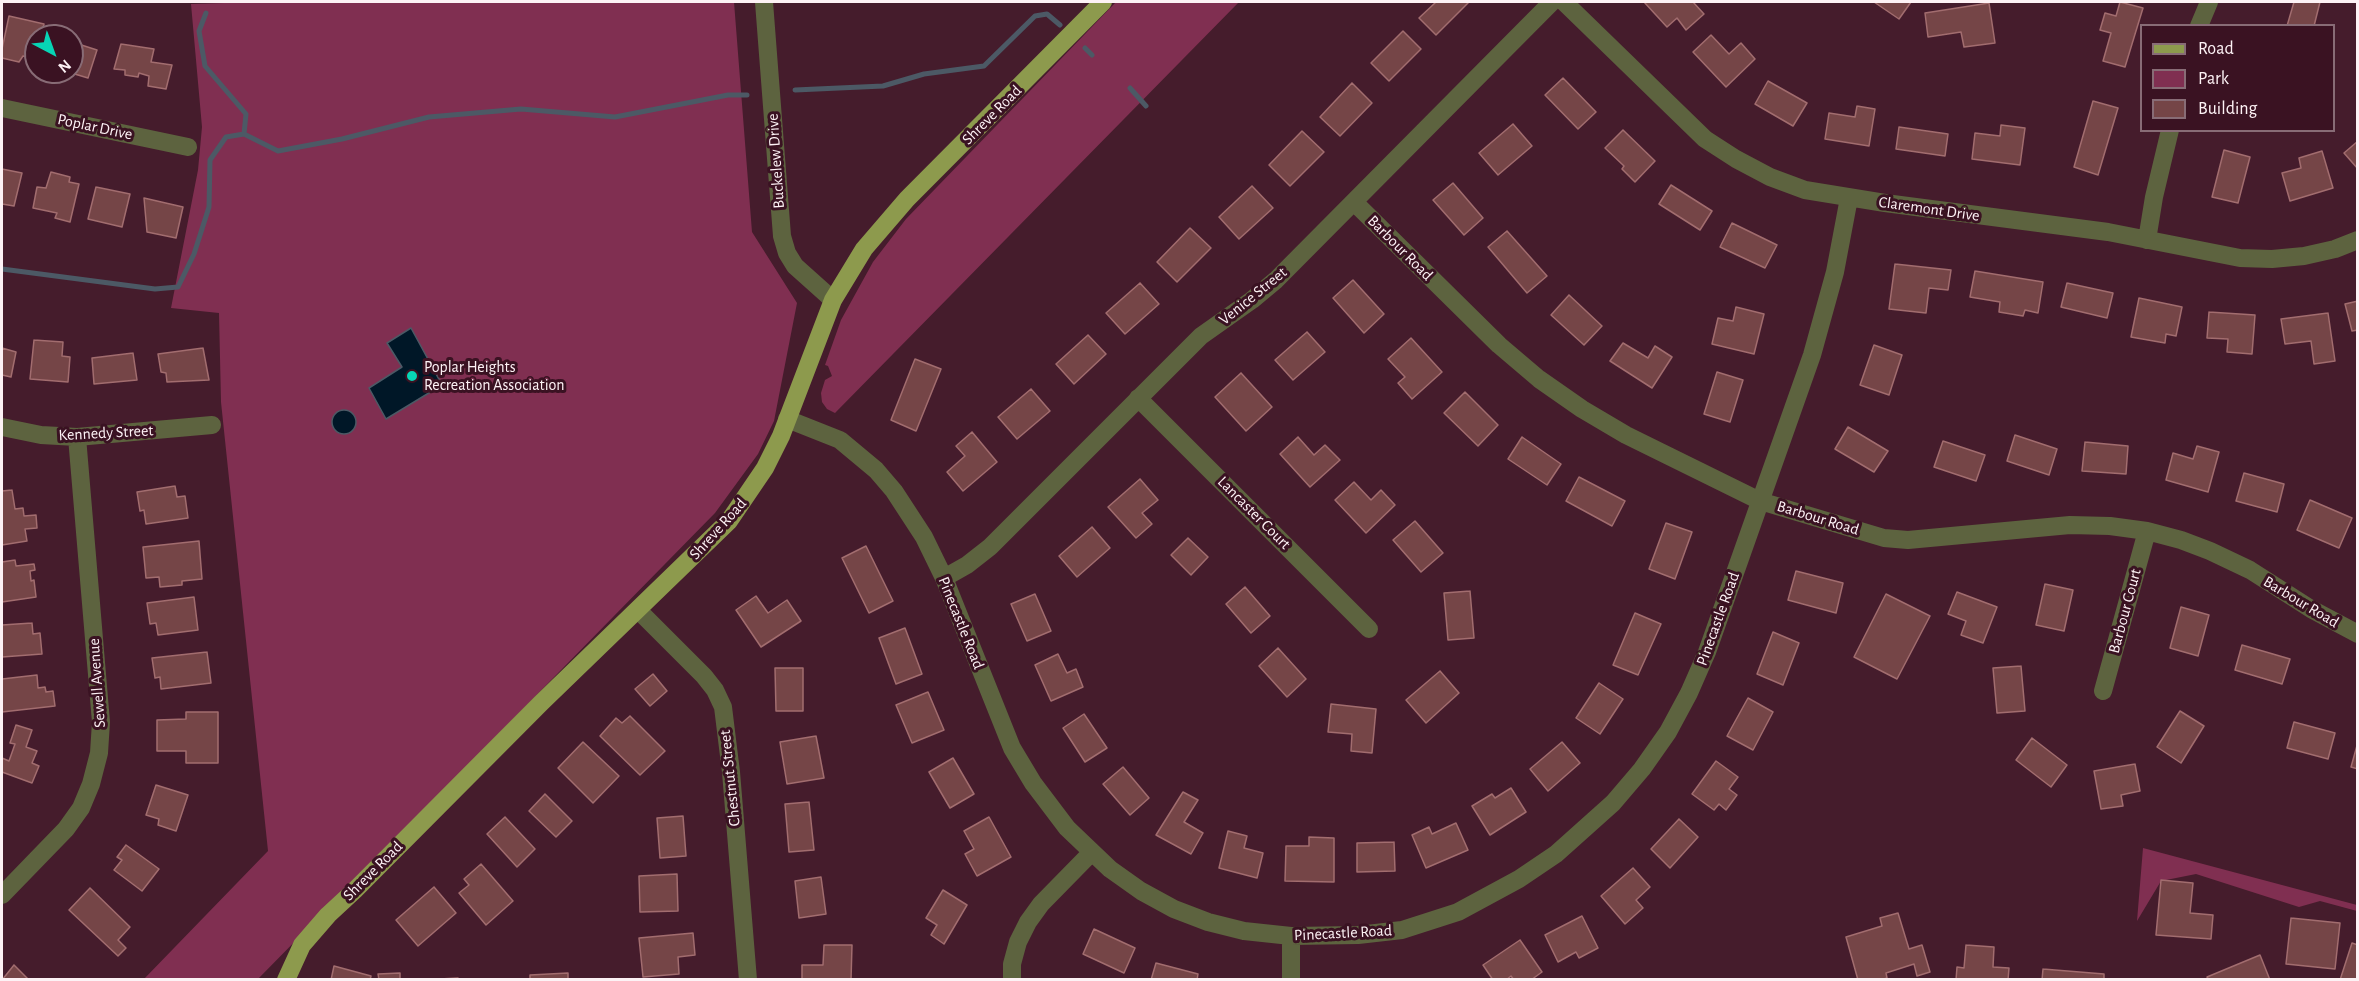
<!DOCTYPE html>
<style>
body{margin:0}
#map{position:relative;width:2359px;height:981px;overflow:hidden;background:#451c2c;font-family:"Alegreya Sans",sans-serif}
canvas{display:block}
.frame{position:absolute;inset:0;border:3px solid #fdf2f5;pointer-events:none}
.legend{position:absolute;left:2140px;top:24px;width:195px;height:108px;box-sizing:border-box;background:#3a1222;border:2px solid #886c76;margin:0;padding:8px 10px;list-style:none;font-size:18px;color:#fdf2f5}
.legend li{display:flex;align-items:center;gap:12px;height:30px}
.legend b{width:30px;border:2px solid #886c76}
.north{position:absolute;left:24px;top:24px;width:60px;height:60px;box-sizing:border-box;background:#3a1222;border:2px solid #886c76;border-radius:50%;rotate:139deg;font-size:16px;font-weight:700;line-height:24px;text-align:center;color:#fdf2f5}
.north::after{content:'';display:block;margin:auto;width:21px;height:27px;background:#07d5b6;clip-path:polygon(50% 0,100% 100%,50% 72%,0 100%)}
</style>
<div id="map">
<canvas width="2359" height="981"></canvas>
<div class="frame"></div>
<ul class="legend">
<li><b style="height:8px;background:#8d9a4d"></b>Road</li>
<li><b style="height:16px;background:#802f51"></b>Park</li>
<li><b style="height:16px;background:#754547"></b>Building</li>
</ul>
<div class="north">N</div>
</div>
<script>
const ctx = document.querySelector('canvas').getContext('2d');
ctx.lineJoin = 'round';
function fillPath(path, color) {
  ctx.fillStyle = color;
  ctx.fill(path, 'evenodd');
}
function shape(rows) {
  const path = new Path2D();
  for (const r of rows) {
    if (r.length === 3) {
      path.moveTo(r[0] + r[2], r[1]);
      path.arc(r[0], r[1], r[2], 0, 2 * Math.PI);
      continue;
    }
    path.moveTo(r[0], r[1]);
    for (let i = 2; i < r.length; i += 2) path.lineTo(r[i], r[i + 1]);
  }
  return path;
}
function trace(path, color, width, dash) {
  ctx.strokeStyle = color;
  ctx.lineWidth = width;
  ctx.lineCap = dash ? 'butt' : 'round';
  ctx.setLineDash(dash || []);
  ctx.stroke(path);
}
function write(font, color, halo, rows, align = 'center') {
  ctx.font = font + ' "Alegreya Sans",sans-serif';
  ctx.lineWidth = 6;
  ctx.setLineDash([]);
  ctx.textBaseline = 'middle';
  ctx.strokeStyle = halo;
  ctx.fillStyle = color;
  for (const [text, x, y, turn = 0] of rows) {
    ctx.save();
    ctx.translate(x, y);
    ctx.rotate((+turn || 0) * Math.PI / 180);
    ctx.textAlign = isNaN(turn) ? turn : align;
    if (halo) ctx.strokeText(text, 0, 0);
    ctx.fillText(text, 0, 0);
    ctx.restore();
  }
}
const green = shape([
 [257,2,734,2,752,232,797,303,774,421,758,454,715,513,258,979,143,980,268,851,221,402,219,313,171,308,198,170,202,127,191,4],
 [1116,2,1239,2,835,413,827,409,822,402,821,393,825,380,832,376,828,366,825,365,841,320,873,262,906,219],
 [2143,848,2357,905,2357,911,2320,901,2299,907,2196,874,2161,881,2137,921]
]);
const water = shape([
 [411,328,442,385,386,419,369,388,402,367,387,343,411,328],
 [344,422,12]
]);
const stream = shape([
 [206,13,199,31,205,66,246,114,244,134],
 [1085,48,1092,55],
 [1130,88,1146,106],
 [795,90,883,86,924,74,984,66,1035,16,1047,14,1060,25],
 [2,269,155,289,178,287,194,254,209,207,210,160,226,137,244,134,278,151,342,139,429,117,521,109,615,117,728,95,747,95]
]);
const building = shape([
 [1436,2,1469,2,1436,35,1419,18,1436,2],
 [1644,2,1693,2,1704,14,1686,30,1677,18,1667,27,1644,2],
 [1874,2,1911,2,1899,19,1874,2],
 [2120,2,2143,8,2125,67,2103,61,2111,33,2100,30,2105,13,2116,16,2120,2],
 [2294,2,2320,2,2314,26,2287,26,2294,2],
 [1989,3,1995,43,1964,47,1961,32,1928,37,1925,13,1989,3],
 [9,16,44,24,41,36,36,36,36,59,23,56,19,62,2,58,2,49,9,16],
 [1403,31,1421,49,1389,81,1371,63,1403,31],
 [1711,35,1729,54,1741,43,1755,59,1726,87,1693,52,1711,35],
 [72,42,97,50,88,78,68,72,72,72,72,42],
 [121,44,154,49,151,62,172,65,166,89,148,86,149,76,139,73,138,77,125,75,125,70,114,69,121,44],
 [1563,78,1596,112,1578,129,1545,95,1563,78],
 [1768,81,1807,103,1793,126,1755,104,1768,81],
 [1352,83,1372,103,1340,136,1320,117,1352,83],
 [2093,101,2118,108,2098,175,2074,167,2093,101],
 [1857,106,1875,109,1869,146,1825,139,1829,113,1855,117,1857,106],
 [1513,124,1532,146,1498,175,1479,153,1513,124],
 [2001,125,2025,128,2020,165,1972,159,1975,133,2000,136,2001,125],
 [1899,127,1948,134,1945,156,1896,149,1899,127],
 [1623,130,1655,161,1635,182,1622,169,1624,166,1605,148,1623,130],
 [1302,131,1324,152,1290,186,1269,165,1302,131],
 [2358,141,2358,169,2344,153,2358,141],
 [2224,150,2250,157,2238,203,2212,197,2224,150],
 [2322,151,2333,188,2290,201,2282,173,2301,168,2299,158,2322,151],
 [2,169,22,173,14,206,2,204,2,169],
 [51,172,70,177,69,182,79,184,70,222,55,218,57,213,33,208,37,187,46,188,51,172],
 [1453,183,1483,218,1464,235,1433,200,1453,183],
 [1671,185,1712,211,1700,230,1659,204,1671,185],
 [1252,186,1273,208,1239,239,1219,217,1252,186],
 [96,187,130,194,122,227,88,219,96,187],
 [144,198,183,207,176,238,147,232,144,198],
 [1732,223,1777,245,1765,268,1720,247,1732,223],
 [1190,228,1211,248,1177,282,1157,262,1190,228],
 [1507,231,1547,276,1527,293,1488,247,1507,231],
 [1895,264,1951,270,1948,290,1929,288,1926,313,1889,309,1895,264],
 [1975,271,2043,282,2038,313,2025,310,2023,316,1999,312,2000,302,1970,297,1975,271],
 [1353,280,1384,314,1364,333,1333,298,1353,280],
 [1140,283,1159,304,1125,334,1106,313,1140,283],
 [2067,283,2113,293,2107,318,2061,307,2067,283],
 [1569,295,1602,326,1584,345,1551,315,1569,295],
 [2139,298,2182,307,2176,336,2166,334,2165,343,2131,337,2139,298],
 [2358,301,2358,330,2352,331,2345,304,2358,301],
 [1736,307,1764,314,1754,354,1712,344,1718,318,1733,321,1736,307],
 [2209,312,2255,315,2252,354,2227,352,2228,339,2207,338,2209,312],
 [2328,313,2335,361,2314,364,2311,341,2285,344,2281,319,2328,313],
 [1307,332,1325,352,1293,380,1275,360,1307,332],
 [1088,335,1106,354,1074,384,1056,364,1088,335],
 [1411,338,1442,372,1412,399,1398,383,1405,377,1388,359,1411,338],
 [34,340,63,342,62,356,70,357,68,382,30,379,34,340],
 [1623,343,1648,358,1655,346,1672,357,1652,388,1610,361,1623,343],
 [1874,345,1902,355,1889,395,1860,385,1874,345],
 [2,348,16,352,11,377,2,375,2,348],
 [203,348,209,380,167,382,166,373,161,372,158,354,203,348],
 [133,353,137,380,94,384,92,358,133,353],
 [915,359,941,369,916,431,891,420,915,359],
 [1717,372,1743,380,1730,422,1704,414,1717,372],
 [1241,373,1272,407,1246,431,1215,397,1241,373],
 [1031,389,1050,411,1017,439,998,417,1031,389],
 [1465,392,1498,425,1478,446,1444,413,1465,392],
 [1848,427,1888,451,1874,472,1835,449,1848,427],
 [972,432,997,462,963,491,947,472,965,456,956,446,972,432],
 [2015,435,2057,449,2049,475,2007,461,2015,435],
 [1298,437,1314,455,1325,445,1340,460,1310,487,1280,454,1298,437],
 [1522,437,1561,464,1547,485,1508,459,1522,437],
 [1943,441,1985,455,1976,481,1934,467,1943,441],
 [2085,442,2128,446,2126,474,2082,471,2085,442],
 [2197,446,2219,452,2208,492,2166,480,2173,453,2193,459,2197,446],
 [2244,473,2284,484,2277,512,2236,501,2244,473],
 [1579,477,1625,501,1612,526,1566,501,1579,477],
 [1140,479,1158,500,1142,513,1152,524,1136,538,1108,507,1140,479],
 [1354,482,1371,500,1381,490,1395,505,1366,533,1335,500,1354,482],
 [175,486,177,497,185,496,188,518,146,524,144,510,140,511,137,492,175,486],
 [12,490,15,509,23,508,24,516,36,515,37,528,25,529,27,541,2,545,2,491,12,490],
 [2310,500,2352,518,2339,548,2297,530,2310,500],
 [1415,521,1443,553,1421,572,1393,540,1415,521],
 [1666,523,1692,532,1675,579,1649,569,1666,523],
 [1092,527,1110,548,1077,577,1059,556,1092,527],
 [1188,538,1208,557,1191,575,1171,555,1188,538],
 [199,541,202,579,182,581,182,585,160,587,159,577,146,578,143,547,199,541],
 [866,546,893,601,869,613,842,558,866,546],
 [15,560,16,566,34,564,35,570,30,571,31,581,34,580,36,597,2,602,2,562,15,560],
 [1796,571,1843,583,1836,613,1788,600,1796,571],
 [2045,584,2073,590,2064,631,2036,625,2045,584],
 [1245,587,1270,616,1251,633,1226,604,1245,587],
 [1470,591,1474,638,1448,640,1444,593,1470,591],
 [1957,592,1997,607,1983,643,1961,635,1966,621,1948,614,1957,592],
 [1035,594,1051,631,1027,641,1011,604,1035,594],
 [1886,594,1930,616,1897,679,1854,657,1886,594],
 [756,596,768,613,787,600,801,621,761,647,736,610,756,596],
 [194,597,198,630,158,635,156,623,150,624,147,603,194,597],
 [2181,607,2209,615,2198,656,2170,648,2181,607],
 [1635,613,1661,624,1638,675,1613,665,1635,613],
 [32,623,33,634,40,633,42,654,2,657,2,625,32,623],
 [905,628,922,674,896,684,879,638,905,628],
 [1773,632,1799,643,1783,685,1757,674,1773,632],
 [2242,645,2290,659,2282,684,2235,670,2242,645],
 [1278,648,1306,679,1287,697,1259,666,1278,648],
 [207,652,211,683,161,689,160,677,155,678,152,658,207,652],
 [1058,654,1067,673,1076,669,1083,687,1051,701,1035,665,1058,654],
 [2021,666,2025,711,1997,713,1993,668,2021,666],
 [775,668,803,668,803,711,776,711,775,668],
 [1440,671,1459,693,1426,723,1406,700,1440,671],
 [653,674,667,691,650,706,635,689,653,674],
 [37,675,38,688,45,687,46,692,53,691,55,706,2,712,2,679,37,675],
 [1599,683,1623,699,1600,734,1576,718,1599,683],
 [928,692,944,730,912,743,896,705,928,692],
 [1748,698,1773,712,1753,750,1727,736,1748,698],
 [1331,704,1376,709,1372,753,1351,751,1352,734,1328,732,1331,704],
 [2180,711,2204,726,2181,763,2157,747,2180,711],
 [186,712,218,712,218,763,186,763,186,751,157,751,157,720,186,719,186,712],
 [1084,714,1107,748,1085,762,1063,728,1084,714],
 [630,716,665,751,640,775,600,736,616,718,622,723,630,716],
 [2294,722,2335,733,2328,759,2287,748,2294,722],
 [16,725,32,730,26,747,37,751,32,763,39,766,32,783,2,772,2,758,9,761,15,744,10,743,16,725],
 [816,736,824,778,787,784,780,742,816,736],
 [2032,738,2067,765,2051,787,2016,760,2032,738],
 [583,742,619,776,593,803,558,768,583,742],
 [1562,742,1580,763,1548,791,1530,769,1562,742],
 [2358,742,2358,769,2351,767,2358,742],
 [953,758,974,794,950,808,929,772,953,758],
 [1716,761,1738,777,1729,789,1737,795,1726,810,1719,804,1714,810,1692,794,1716,761],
 [2135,764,2140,791,2121,795,2123,806,2101,809,2094,771,2135,764],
 [1123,767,1149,798,1130,815,1103,784,1123,767],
 [156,785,188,795,176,831,158,825,159,819,146,815,156,785],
 [1511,788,1526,812,1490,835,1472,806,1492,794,1495,798,1511,788],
 [1183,792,1198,800,1184,822,1203,833,1191,854,1156,835,1183,792],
 [545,794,572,821,556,837,529,811,545,794],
 [809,802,814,850,789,852,785,804,809,802],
 [683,816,686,856,660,858,657,818,683,816],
 [505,817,535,849,517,867,487,834,505,817],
 [989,817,1011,857,977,876,965,854,974,849,964,831,989,817],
 [1679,819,1698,837,1670,868,1651,849,1679,819],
 [1456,823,1468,850,1426,868,1412,835,1429,827,1432,834,1456,823],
 [1228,831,1247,836,1244,848,1263,853,1257,878,1219,868,1228,831],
 [1309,837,1334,838,1334,882,1285,881,1286,846,1309,846,1309,837],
 [1394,842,1395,871,1357,872,1357,843,1394,842],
 [126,845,159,869,142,891,114,870,122,860,117,857,126,845],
 [481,864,513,901,486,925,459,893,469,885,464,879,481,864],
 [1633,868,1650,887,1636,900,1643,908,1625,924,1601,896,1633,868],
 [677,874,678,911,640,912,639,876,677,874],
 [821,877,826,914,799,918,795,881,821,877],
 [2161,880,2193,883,2190,913,2213,915,2211,939,2156,935,2161,880],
 [434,887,456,913,418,946,396,920,434,887],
 [90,888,130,927,118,940,126,948,118,956,69,910,90,888],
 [943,890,967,905,944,944,931,935,937,925,926,918,943,890],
 [1898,913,1909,949,1922,945,1930,972,1917,976,1914,964,1886,973,1887,978,1881,980,1858,980,1846,937,1882,926,1880,918,1898,913],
 [1582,916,1598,948,1579,958,1576,952,1558,962,1545,935,1582,916],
 [2291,918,2340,923,2335,969,2286,964,2291,918],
 [1094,929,1135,948,1124,973,1083,954,1094,929],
 [693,933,695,955,678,957,679,974,643,977,639,938,693,933],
 [1520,940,1542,972,1531,980,1514,980,1511,976,1506,980,1493,980,1483,965,1520,940],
 [2352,943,2358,945,2358,980,2340,980,2352,943],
 [824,945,852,945,851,980,802,980,802,965,823,965,824,945],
 [1966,945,1994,947,1993,967,2009,968,2008,980,1956,980,1957,967,1964,968,1966,945],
 [2260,955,2270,980,2209,980,2207,977,2260,955],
 [1156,963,1198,974,1197,980,1151,980,1156,963],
 [14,965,29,980,2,980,14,965],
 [334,966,371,976,370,980,331,980,334,966],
 [2043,969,2104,974,2104,980,2042,980,2043,969],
 [400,973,400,980,379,980,378,974,400,973],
 [568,973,568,980,530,980,530,975,568,973],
 [458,978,458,980,421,980,458,978]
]);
const minor = shape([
 [764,2,782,236,787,253,795,266,833,300],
 [1564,2,1705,139,1736,159,1770,177,1805,190,1885,203,2108,232,2240,258,2272,259,2304,256,2335,249,2358,240],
 [2199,26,2209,2],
 [2,108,188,147],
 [1354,202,1499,345,1539,379,1582,409,1626,435,1760,501,1884,538,1908,540,2070,525,2110,526,2147,531,2181,540,2210,551,2250,570,2311,609,2358,634],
 [2147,240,2154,197,2170,130],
 [1138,398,1369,629],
 [787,419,840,440,876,470,894,491,924,537,944,578,1012,748,1033,783,1067,828,1110,869,1141,891,1174,909,1208,922,1244,931,1291,936,1358,935,1402,930,1458,912,1519,879,1556,854,1613,803,1642,769,1668,732,1689,693,1707,652,1812,355,1835,272,1849,198],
 [2,427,41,435,77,437,212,425],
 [944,578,967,565,990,547,1201,336,1252,300,1276,280,1552,2],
 [638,610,704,676,715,690,723,707,731,772,748,980],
 [2103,691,2147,531],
 [2,895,66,829,81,808,91,784,99,753,101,722,77,437],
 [1291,936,1291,980],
 [1012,980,1012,964,1018,942,1028,922,1041,904,1091,853]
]);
const major = shape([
 [286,980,302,945,328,915,355,890,541,703,729,521,765,468,781,436,833,300,864,249,907,199,1103,2]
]);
const markers = [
 [412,376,6,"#07d5b6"]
];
const streetNames = [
 ["Shreve Road",992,115,-45],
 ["Poplar Drive",95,127,12],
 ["Buckelew Drive",776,161,-94],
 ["Claremont Drive",1929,209,8],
 ["Barbour Road",1400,248,45],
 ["Venice Street",1253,296,-39],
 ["Kennedy Street",106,433,-3],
 ["Lancaster Court",1254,513,45],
 ["Barbour Road",1818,518,17],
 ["Shreve Road",718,529,-48],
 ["Barbour Road",2301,602,31],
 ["Barbour Court",2125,611,-75],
 ["Pinecastle Road",1718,619,-70],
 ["Pinecastle Road",961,623,68],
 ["Sewell Avenue",97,683,-94],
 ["Chestnut Street",730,778,-96],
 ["Shreve Road",373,871,-45],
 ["Pinecastle Road",1343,933,-3]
];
const poiNames = [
 ["Poplar Heights",424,367],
 ["Recreation Association",424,385]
];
fillPath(green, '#802f51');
fillPath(water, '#001727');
trace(water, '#4c5965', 1.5);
trace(stream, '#4c5965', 5);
fillPath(building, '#754547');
trace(building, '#a26d6f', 1.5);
trace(minor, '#5d633f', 18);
trace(major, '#8d9a4d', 18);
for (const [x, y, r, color] of markers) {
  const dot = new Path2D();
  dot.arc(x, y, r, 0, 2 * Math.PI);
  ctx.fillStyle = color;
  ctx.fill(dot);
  trace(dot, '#3a1222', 2);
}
write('16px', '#fdf2f5', '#3a1222', streetNames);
write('16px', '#fdf2f5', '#3a1222', poiNames, 'left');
</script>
